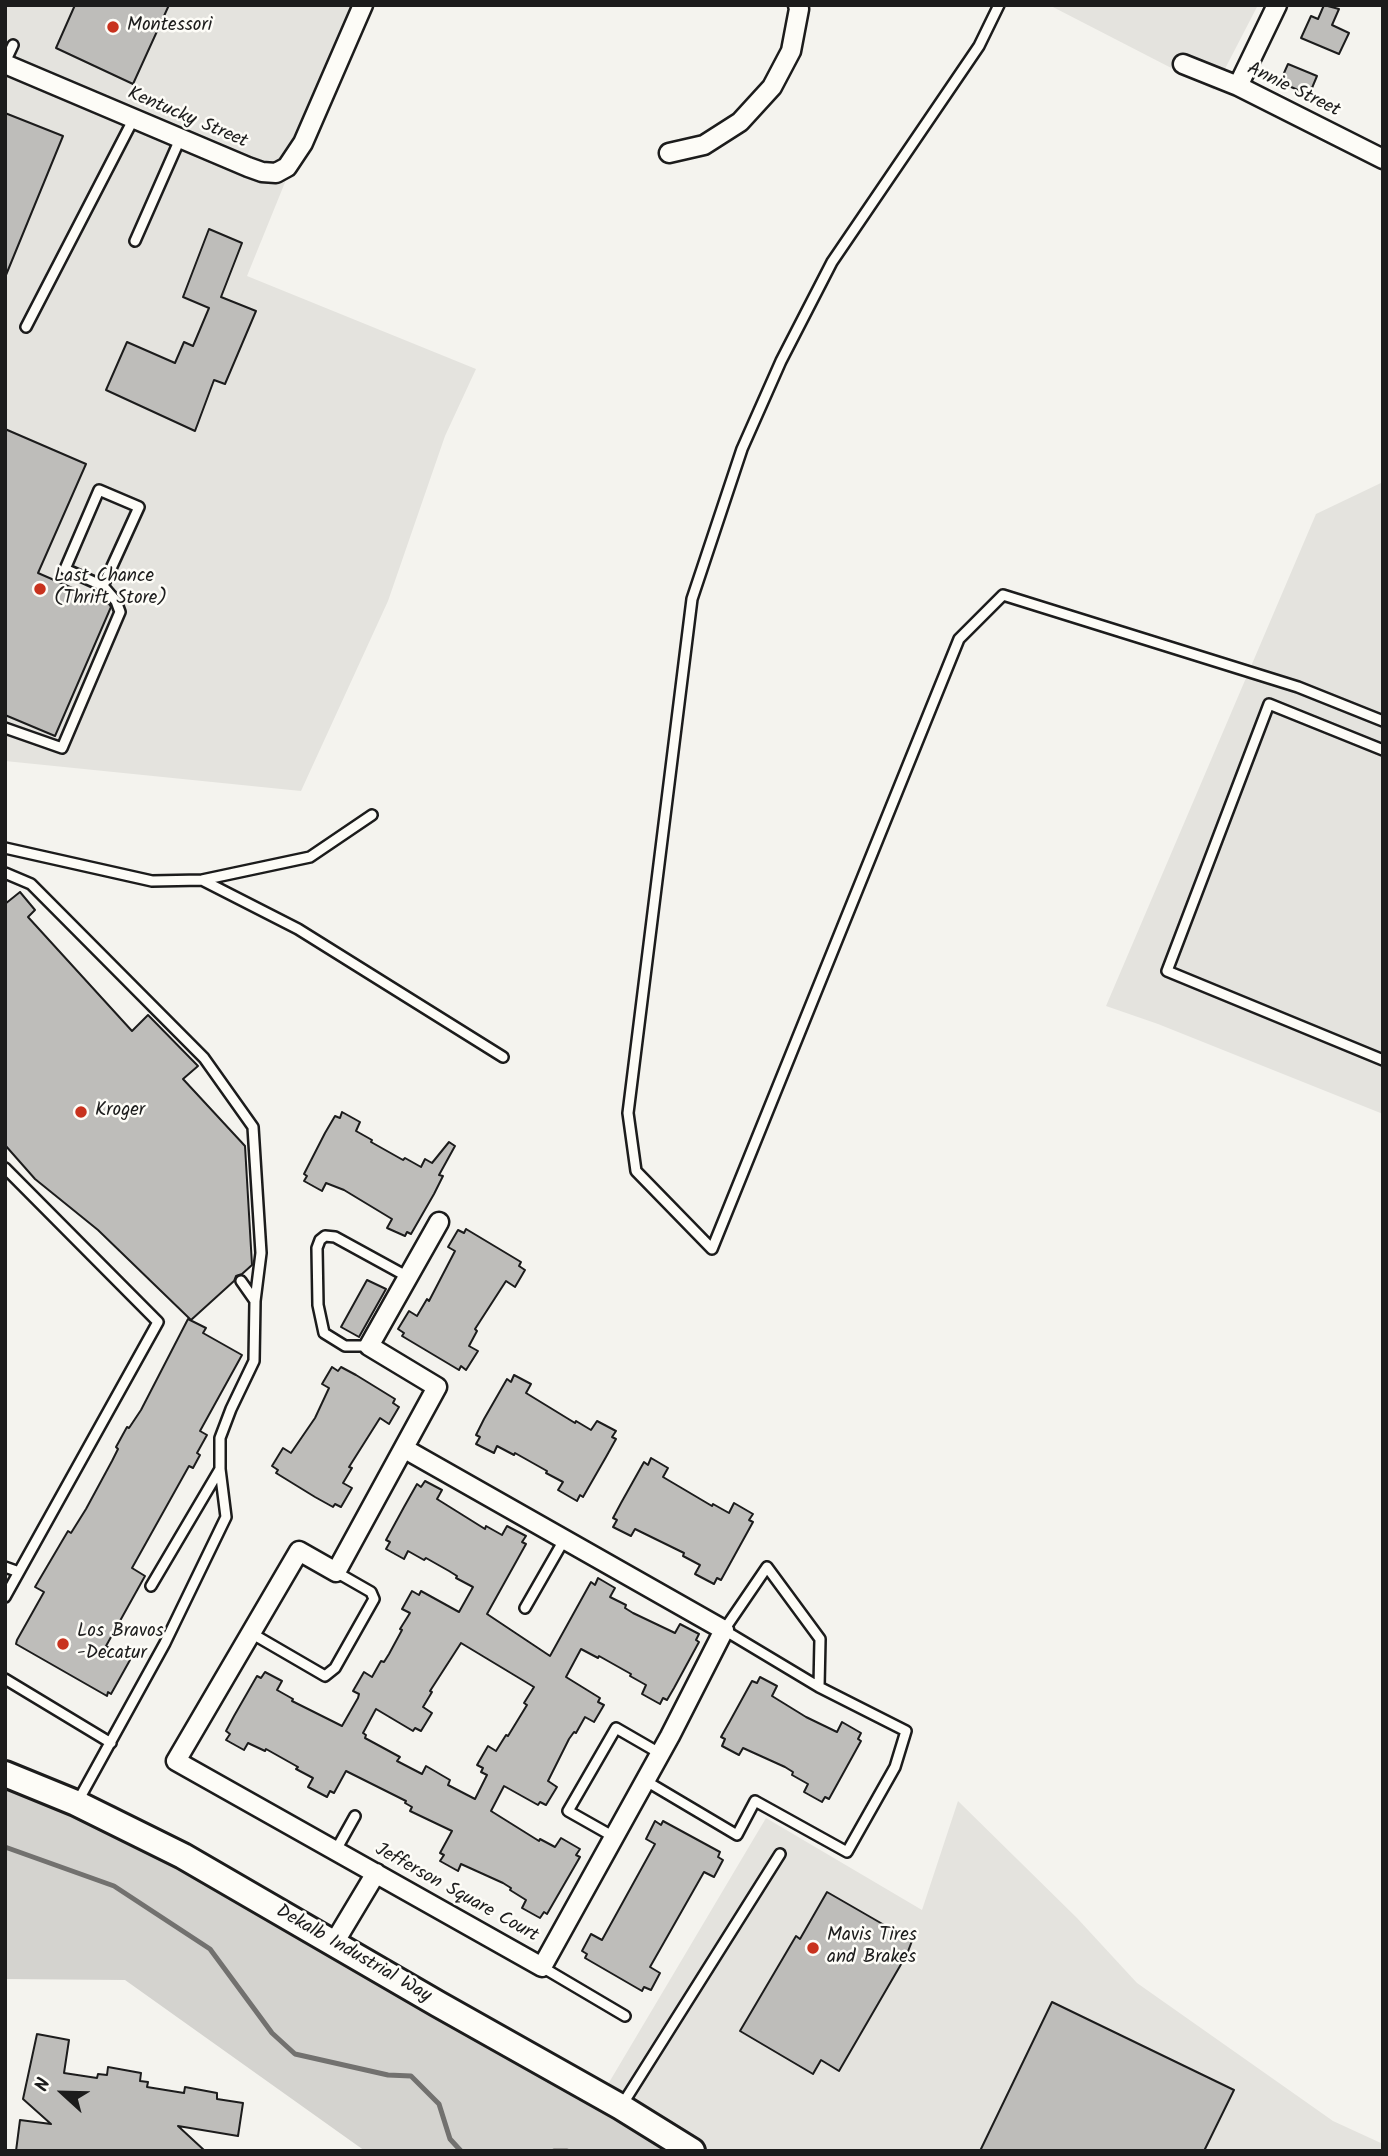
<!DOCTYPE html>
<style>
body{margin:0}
#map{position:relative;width:1388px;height:2156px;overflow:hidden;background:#f4f3ee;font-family:Kalam,sans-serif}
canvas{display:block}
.frame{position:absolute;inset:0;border:7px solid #1c1c1c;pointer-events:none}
.north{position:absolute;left:28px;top:2058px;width:70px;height:70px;-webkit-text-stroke:5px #fdfcf7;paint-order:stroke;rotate:292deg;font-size:19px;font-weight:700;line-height:28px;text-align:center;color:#1c1c1c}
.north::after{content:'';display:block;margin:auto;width:24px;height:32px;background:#1c1c1c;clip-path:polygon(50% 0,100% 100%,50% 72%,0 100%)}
</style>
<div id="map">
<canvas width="1388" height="2156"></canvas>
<div class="frame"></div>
<div class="north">N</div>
</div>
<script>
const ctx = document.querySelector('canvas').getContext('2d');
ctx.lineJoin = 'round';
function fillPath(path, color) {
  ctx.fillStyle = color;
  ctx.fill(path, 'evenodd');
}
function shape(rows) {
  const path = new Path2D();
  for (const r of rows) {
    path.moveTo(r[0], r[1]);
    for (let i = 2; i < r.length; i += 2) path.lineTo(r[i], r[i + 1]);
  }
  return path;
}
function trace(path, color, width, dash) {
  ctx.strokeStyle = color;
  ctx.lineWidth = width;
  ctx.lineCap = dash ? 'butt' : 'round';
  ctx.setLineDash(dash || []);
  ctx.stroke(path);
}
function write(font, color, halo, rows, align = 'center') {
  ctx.font = font + ' Kalam,sans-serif';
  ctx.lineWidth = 5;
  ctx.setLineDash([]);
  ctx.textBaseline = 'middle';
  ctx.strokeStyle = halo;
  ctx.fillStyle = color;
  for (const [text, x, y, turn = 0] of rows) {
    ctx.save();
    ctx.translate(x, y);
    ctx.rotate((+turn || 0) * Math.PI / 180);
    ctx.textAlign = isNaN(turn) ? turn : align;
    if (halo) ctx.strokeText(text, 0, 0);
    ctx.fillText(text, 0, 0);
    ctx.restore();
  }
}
const built = shape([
 [5,5,362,5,318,101,247,276,476,369,445,436,388,601,301,791,5,761],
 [1049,5,1258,5,1214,90],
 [1383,482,1383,1114,1158,1024,1106,1006,1316,514],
 [958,1801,1077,1918,1137,1983,1333,2121,1383,2144,1383,2151,703,2151,601,2096,766,1818,922,1910]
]);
const green = shape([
 [5,1782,115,1805,601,2096,703,2151,365,2151,125,1980,5,1979]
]);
const stream = shape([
 [5,1847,114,1886,210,1949,272,2033,295,2054,388,2075,411,2076,439,2104,450,2139,461,2151],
 [554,2151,567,2151]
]);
const building = shape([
 [75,5,169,5,133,84,56,48,75,5],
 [1324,5,1339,9,1332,25,1349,33,1339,54,1301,38,1311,16,1318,19,1324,5],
 [1288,64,1317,76,1309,95,1280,82,1288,64],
 [5,113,63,136,6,275,5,275,5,113],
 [209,229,242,243,221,297,256,311,225,384,214,380,195,431,106,390,127,342,175,363,184,342,193,346,209,308,183,297,209,229],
 [5,429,86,464,38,573,109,604,111,607,55,736,5,715,5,429],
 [20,892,35,910,28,917,132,1031,148,1015,198,1066,183,1079,245,1146,252,1265,242,1274,236,1276,234,1281,191,1320,98,1230,35,1179,5,1145,5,904,20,892],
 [342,1112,360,1122,356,1131,372,1140,371,1142,403,1160,405,1158,421,1167,425,1159,432,1163,449,1142,455,1146,439,1175,443,1176,434,1194,411,1234,407,1232,405,1236,387,1228,392,1219,344,1190,326,1183,322,1191,304,1181,307,1176,304,1174,325,1133,335,1116,340,1118,342,1112],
 [466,1229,521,1262,519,1266,525,1270,515,1287,506,1281,475,1329,477,1331,469,1346,478,1351,466,1370,461,1366,459,1370,402,1336,404,1333,398,1329,409,1311,417,1316,427,1299,429,1301,455,1251,448,1247,458,1230,464,1233,466,1229],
 [367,1280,386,1289,359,1337,341,1327,367,1280],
 [188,1319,206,1328,203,1333,242,1355,200,1431,207,1435,197,1453,200,1455,193,1468,189,1466,132,1568,145,1576,106,1646,130,1660,111,1694,108,1692,107,1696,16,1644,17,1640,44,1592,35,1587,68,1531,71,1533,86,1509,112,1461,118,1449,116,1447,127,1427,129,1428,141,1410,188,1319],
 [332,1367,338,1371,341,1367,356,1375,395,1399,393,1403,399,1407,389,1424,380,1418,349,1467,352,1468,343,1483,352,1488,341,1507,335,1504,333,1507,315,1497,276,1473,278,1470,272,1466,283,1448,291,1453,315,1418,329,1388,322,1384,332,1367],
 [514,1375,531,1384,526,1393,575,1423,576,1421,591,1430,597,1421,616,1431,612,1437,616,1439,606,1457,583,1497,580,1495,577,1501,558,1490,563,1482,546,1473,547,1471,515,1453,514,1455,497,1446,494,1453,476,1444,480,1437,476,1435,484,1419,507,1379,511,1382,514,1375],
 [651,1458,668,1468,663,1477,712,1506,713,1504,729,1513,734,1503,753,1514,749,1520,753,1522,721,1580,717,1578,714,1584,695,1574,700,1565,683,1556,684,1553,635,1529,631,1536,613,1527,617,1520,613,1518,621,1503,644,1462,648,1465,651,1458],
 [425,1481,442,1490,437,1499,485,1529,486,1526,502,1535,507,1526,526,1536,522,1542,526,1544,487,1614,550,1656,591,1582,595,1585,598,1578,615,1588,610,1597,626,1605,625,1608,633,1613,675,1633,680,1624,699,1634,696,1640,699,1642,674,1688,667,1700,663,1698,660,1704,642,1694,646,1685,630,1676,631,1674,599,1656,598,1658,581,1649,566,1677,600,1698,598,1702,604,1705,594,1722,585,1717,576,1733,574,1732,569,1739,548,1781,557,1787,546,1805,540,1802,538,1805,504,1786,491,1811,539,1841,540,1839,555,1847,561,1838,580,1849,576,1855,580,1857,547,1914,544,1912,540,1918,522,1908,526,1900,510,1890,511,1888,503,1883,461,1864,458,1871,440,1861,444,1855,440,1853,452,1831,410,1811,412,1807,405,1803,406,1801,346,1771,334,1793,330,1791,327,1797,308,1787,313,1778,296,1769,298,1767,266,1749,265,1751,248,1743,244,1750,226,1740,230,1734,226,1731,234,1716,257,1676,261,1678,265,1672,282,1681,277,1690,293,1699,292,1701,342,1726,358,1698,359,1694,353,1691,364,1672,372,1677,381,1661,384,1662,389,1654,402,1630,400,1629,410,1613,402,1609,412,1591,419,1595,421,1591,459,1612,473,1587,456,1578,457,1576,449,1571,426,1558,424,1560,408,1551,404,1559,386,1549,390,1542,386,1540,404,1507,417,1484,421,1487,425,1481],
 [461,1643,534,1687,524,1703,527,1705,508,1736,506,1735,496,1751,488,1746,477,1765,483,1768,481,1772,487,1775,475,1799,448,1785,450,1780,426,1766,422,1774,397,1761,400,1757,365,1738,366,1735,363,1733,376,1709,413,1731,415,1728,421,1731,432,1713,423,1707,432,1692,430,1691,461,1643],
 [760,1677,777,1686,772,1696,806,1717,837,1732,842,1722,861,1733,858,1739,861,1741,829,1799,825,1797,822,1802,804,1792,808,1784,792,1775,793,1772,785,1767,743,1748,739,1755,722,1746,725,1739,721,1737,730,1721,752,1681,757,1683,760,1677],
 [655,1821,661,1825,663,1821,720,1852,718,1857,723,1860,714,1877,704,1872,650,1967,660,1973,651,1990,644,1987,642,1991,585,1958,587,1954,582,1951,591,1934,602,1940,655,1844,646,1839,655,1821],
 [827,1892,912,1941,907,1954,839,2071,821,2060,813,2074,740,2031,796,1936,800,1939,827,1892],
 [1052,2002,1234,2090,1204,2151,980,2151,1052,2002],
 [37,2034,69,2040,64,2073,97,2078,98,2074,107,2075,108,2067,141,2073,140,2081,148,2082,147,2087,184,2093,185,2087,217,2093,217,2099,243,2103,238,2136,178,2126,205,2151,16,2151,20,2120,51,2124,23,2099,37,2034]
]);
const service = shape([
 [999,5,979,46,832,262,781,361,742,449,692,599,628,1113,636,1171,712,1249,959,639,1003,595,1298,687,1383,721],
 [5,62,13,45],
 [135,241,180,139],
 [26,327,133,120],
 [5,728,62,748,120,612,116,601,103,586,65,569,99,490,139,507,103,586],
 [1383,750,1269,704,1167,971,1383,1060],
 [5,848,152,881,202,880,310,857,372,815],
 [5,873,31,884,204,1058,253,1127,261,1253,255,1301],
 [202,880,298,929,503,1057],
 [5,1168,158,1322,5,1597],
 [369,1346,345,1346,324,1333,318,1305,317,1248,320,1240,325,1236,335,1237,408,1277],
 [5,1567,19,1572],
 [151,1586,220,1469],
 [525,1608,564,1540],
 [251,1633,325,1676,335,1668,374,1599,371,1592,336,1572],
 [5,1679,111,1743],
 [646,1781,737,1835,755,1801,847,1852,895,1767,906,1731,819,1687,724,1630,767,1567,820,1639,819,1687],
 [78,1801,165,1643,226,1517,220,1469,220,1438,231,1409,254,1361,255,1301,241,1281],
 [614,1837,568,1811,616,1728,661,1754],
 [336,1850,355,1816],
 [542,1967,625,2016],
 [622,2105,780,1854]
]);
const minor = shape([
 [5,64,248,167,262,172,276,173,287,167,303,143,363,5],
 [1183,64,1238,86,1383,159],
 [1238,86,1277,5],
 [669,153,704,145,740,122,772,87,791,51,799,9,798,5],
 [405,1449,724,1630,670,1736,542,1967,176,1761,299,1551,336,1572,437,1387,369,1346,439,1222],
 [334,1943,376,1873]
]);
const secondary = shape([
 [5,1774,76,1803,183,1856,438,2004,621,2107,692,2151]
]);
const markers = [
 [113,27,7,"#c8321e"],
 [40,589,7,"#c8321e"],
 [81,1112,7,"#c8321e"],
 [63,1644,7,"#c8321e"],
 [813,1948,7,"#c8321e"]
];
const poiNames = [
 ["Montessori",127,27],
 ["Last Chance",54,578],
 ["(Thrift Store)",54,600],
 ["Kroger",95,1112],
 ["Los Bravos",77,1633],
 ["-Decatur",77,1655],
 ["Mavis Tires",827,1937],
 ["and Brakes",827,1959]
];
const streetNames = [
 ["Annie Street",1293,91,26],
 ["Kentucky Street",187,119,23],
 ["Jefferson Square Court",456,1894,29],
 ["Dekalb Industrial Way",353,1955,30]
];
fillPath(built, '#e4e3de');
fillPath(green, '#d4d3cf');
trace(stream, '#72716f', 5);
fillPath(building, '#bebdba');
trace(building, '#1c1c1c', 2);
trace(service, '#1c1c1c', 14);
trace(minor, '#1c1c1c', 23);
trace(secondary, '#1c1c1c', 30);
trace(service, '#fdfcf7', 9);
trace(minor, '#fdfcf7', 18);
trace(secondary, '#fdfcf7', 24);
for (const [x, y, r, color] of markers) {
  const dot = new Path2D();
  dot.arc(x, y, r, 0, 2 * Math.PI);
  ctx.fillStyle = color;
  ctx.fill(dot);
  trace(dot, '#fdfcf7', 2.5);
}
write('19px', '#1c1c1c', '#fdfcf7', poiNames, 'left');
write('19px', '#1c1c1c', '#fdfcf7', streetNames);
</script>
